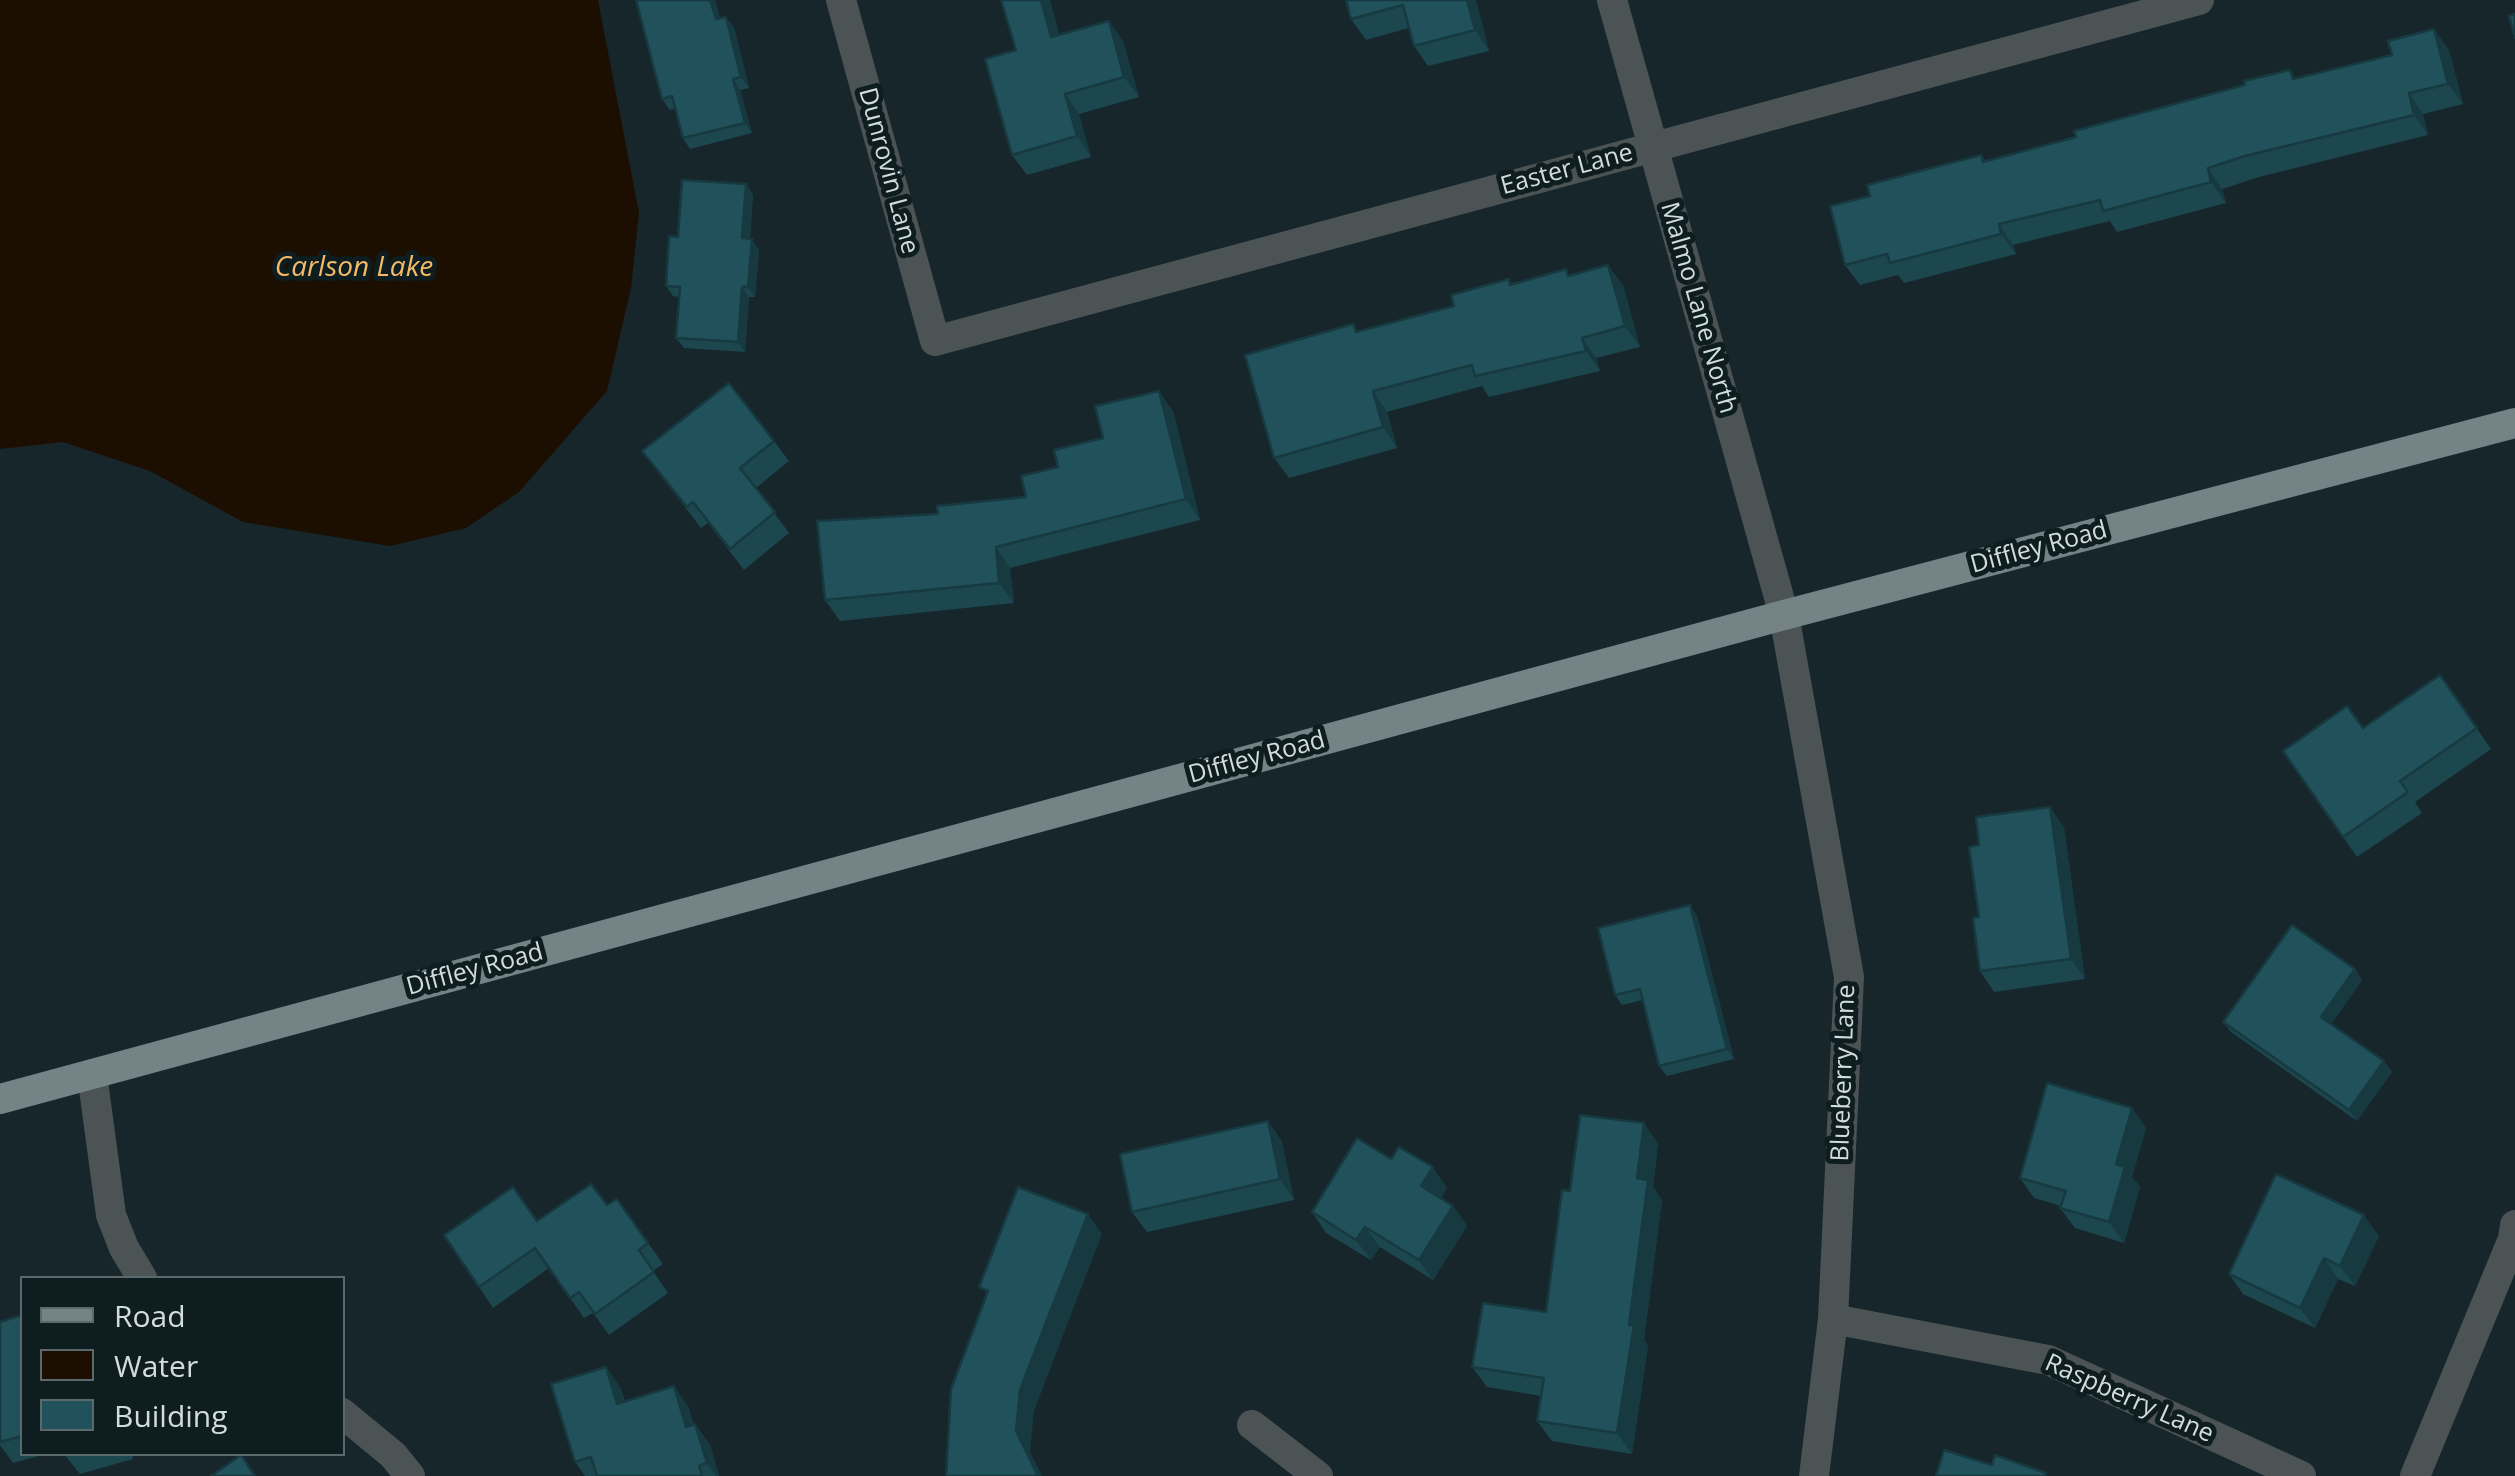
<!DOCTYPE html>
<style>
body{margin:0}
#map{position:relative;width:2515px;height:1476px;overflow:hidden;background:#17262a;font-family:"Open Sans",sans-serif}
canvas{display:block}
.legend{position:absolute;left:20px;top:1276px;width:325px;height:180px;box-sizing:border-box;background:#0d1d20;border:2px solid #5c696c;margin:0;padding:12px 18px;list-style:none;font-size:30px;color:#d2dcde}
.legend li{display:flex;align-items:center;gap:20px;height:50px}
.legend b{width:50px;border:2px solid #5c696c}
</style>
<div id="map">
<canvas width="2515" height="1476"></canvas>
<ul class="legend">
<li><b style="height:12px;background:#748386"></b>Road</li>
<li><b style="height:28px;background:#1c0f01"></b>Water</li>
<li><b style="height:28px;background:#21525c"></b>Building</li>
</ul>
</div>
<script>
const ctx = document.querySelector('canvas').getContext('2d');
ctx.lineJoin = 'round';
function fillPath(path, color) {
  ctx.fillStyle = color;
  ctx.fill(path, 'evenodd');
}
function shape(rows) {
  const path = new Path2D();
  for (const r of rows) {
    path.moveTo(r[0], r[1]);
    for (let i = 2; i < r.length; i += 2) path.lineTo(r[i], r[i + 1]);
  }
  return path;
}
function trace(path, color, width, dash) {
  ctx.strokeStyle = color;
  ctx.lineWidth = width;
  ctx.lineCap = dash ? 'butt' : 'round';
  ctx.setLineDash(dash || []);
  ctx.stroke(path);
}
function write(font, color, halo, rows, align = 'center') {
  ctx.font = font + ' "Open Sans",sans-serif';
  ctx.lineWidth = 10;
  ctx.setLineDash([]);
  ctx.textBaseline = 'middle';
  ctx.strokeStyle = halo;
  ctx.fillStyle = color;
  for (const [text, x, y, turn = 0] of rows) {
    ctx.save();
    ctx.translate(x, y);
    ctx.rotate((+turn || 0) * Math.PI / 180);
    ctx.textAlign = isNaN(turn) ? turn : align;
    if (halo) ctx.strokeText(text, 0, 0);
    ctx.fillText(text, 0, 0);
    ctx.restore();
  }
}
const water = shape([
 [0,0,598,0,639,213,631,288,607,391,519,492,466,528,390,546,243,522,150,471,63,442,0,449]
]);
const minor = shape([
 [841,0,935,341,2199,0],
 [1612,0,1784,615,1849,977,1833,1319,1814,1476],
 [92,1074,111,1215,124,1248,142,1278],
 [1833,1319,2048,1360,2301,1476],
 [342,1413,393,1455,410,1476],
 [1252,1425,1318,1476],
 [2415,1476,2513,1239,2515,1225]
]);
const major = shape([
 [0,1099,1784,615,2515,423]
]);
const wall = shape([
 [636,0,715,0,720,18,734,27,749,88,740,90,752,133,690,149,683,138,675,108,670,110,662,99],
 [999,0,1050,0,1059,35,1123,41,1139,97,1079,114,1091,157,1027,175,1012,155,1016,50,1001,0],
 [1346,0,1476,0,1489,51,1428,66,1414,46,1409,28,1366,40,1351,19],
 [2449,50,2463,104,2423,114,2428,135,2259,177,2222,189,2226,203,2117,232,2110,221,2013,245,2016,254,1904,283,1898,275,1860,285,1845,265,1870,196,1981,155,1986,161,2297,79],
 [746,184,753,195,750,239,759,250,755,297,749,297,745,352,684,348,676,338,679,297,673,296,666,286,678,237],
 [1571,275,1623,285,1640,347,1596,358,1600,371,1489,397,1482,386,1387,412,1397,448,1289,478,1274,458,1359,332,1454,306,1512,285],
 [1173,411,1200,520,1010,568,1014,603,840,621,825,600,938,514,1026,497,1058,467,1103,438],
 [774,441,789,461,756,488,789,533,744,570,708,523,701,528,642,451],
 [2440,675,2491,749,2415,802,2422,813,2357,857,2283,751,2363,728],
 [2050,807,2064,828,2085,979,1994,992,1980,971,1979,845],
 [1697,916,1734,1059,1667,1076,1659,1066,1643,1000,1622,1005,1615,995],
 [2355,969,2362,980,2331,1024,2384,1061,2392,1072,2357,1121,2231,1032,2223,1022],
 [2132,1108,2146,1128,2132,1177,2140,1187,2124,1243,2075,1228,2060,1208,2061,1206,2034,1198,2020,1178],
 [1268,1121,1282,1142,1294,1200,1147,1232,1132,1212],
 [1658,1143,1653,1187,1662,1200,1644,1340,1648,1346,1632,1454,1552,1441,1537,1421,1541,1396,1487,1387,1472,1367,1546,1312,1570,1191],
 [1391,1159,1447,1188,1441,1198,1453,1206,1467,1226,1433,1280,1380,1247,1371,1260,1326,1233,1312,1212],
 [617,1199,663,1264,653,1271,668,1293,609,1335,593,1313,584,1318,549,1268,493,1308,444,1235,537,1221,607,1205],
 [2379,1236,2355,1286,2338,1279,2315,1328,2243,1294,2229,1274],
 [22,1315,22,1454,46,1454,13,1463,0,1445,0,1322],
 [620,1387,625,1401,688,1406,694,1425,695,1424,710,1445,719,1476,585,1476,575,1462],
 [64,1454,132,1454,133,1459,80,1474]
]);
const shadedWall = shape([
 [710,0,715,0,723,30,716,19],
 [1041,0,1050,0,1065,57,1051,37],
 [1467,0,1476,0,1489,51,1475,30],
 [726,17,734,27,749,88,741,77],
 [1109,21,1123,41,1139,97,1124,77],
 [2434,29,2449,50,2463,104,2448,84],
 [733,79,740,90,752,133,745,123],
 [2409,93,2423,114,2428,135,2414,115],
 [1065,94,1079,114,1091,157,1077,136],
 [2208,168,2222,189,2226,203,2211,182],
 [746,184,753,195,749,249,742,238],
 [1999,224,2013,245,2016,254,2001,234],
 [752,239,759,250,755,297,748,287],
 [1608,265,1623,285,1640,347,1625,326],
 [742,287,749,297,745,352,738,342],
 [1582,338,1596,358,1600,371,1586,351],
 [1159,391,1173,411,1200,520,1186,499],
 [1373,391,1387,412,1397,448,1383,427],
 [996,547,1010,568,1014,603,999,583],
 [2050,807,2064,828,2085,979,2071,959],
 [1690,905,1697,916,1734,1059,1727,1049],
 [2355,969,2362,980,2329,1027,2321,1017],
 [2384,1061,2392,1072,2357,1121,2349,1110],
 [2132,1108,2146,1128,2132,1177,2140,1187,2124,1243,2109,1222,2116,1164],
 [1268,1121,1282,1142,1294,1200,1280,1179],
 [1644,1123,1658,1143,1653,1187,1662,1200,1644,1340,1648,1346,1632,1454,1617,1433,1629,1325,1637,1178],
 [1433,1167,1447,1188,1435,1206,1421,1186],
 [1453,1206,1467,1226,1433,1280,1419,1260],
 [1088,1214,1102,1234,1034,1411,1030,1452,1042,1476,1038,1476,1016,1431,1020,1390],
 [2364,1215,2379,1236,2355,1286,2340,1266],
 [1365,1227,1380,1247,1371,1260,1356,1240],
 [2324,1258,2338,1279,2315,1328,2300,1308],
 [606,1367,620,1387,631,1424,617,1404],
 [674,1386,688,1406,701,1448,686,1427],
 [695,1424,710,1445,719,1476,716,1476,707,1463]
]);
const building = shape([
 [636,0,710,0,716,19,726,17,741,77,733,79,745,123,683,138,672,96,662,99,636,0],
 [1001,0,1041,0,1051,37,1109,21,1124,77,1065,94,1077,136,1012,155,985,59,1016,50,1001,0],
 [1346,0,1467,0,1475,30,1414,46,1403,5,1351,19,1346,0],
 [2515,14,2515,38,2509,16,2515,14],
 [2434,29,2448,84,2409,93,2414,115,2245,156,2208,168,2211,182,2103,211,2100,200,1999,224,2001,234,1890,263,1887,254,1845,265,1830,206,1870,196,1867,185,1981,155,1983,162,2076,137,2074,131,2245,85,2244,81,2290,70,2293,79,2392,55,2388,41,2434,29],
 [682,180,746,184,742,238,752,239,748,287,742,287,738,342,676,338,680,287,666,286,669,236,678,237,682,180],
 [1608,265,1625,326,1582,338,1586,351,1475,376,1472,365,1373,391,1383,427,1274,458,1245,355,1353,324,1356,332,1454,306,1451,295,1509,279,1510,285,1566,269,1568,276,1608,265],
 [729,383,774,441,740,468,775,512,730,549,693,502,687,507,642,451,729,383],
 [1159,391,1186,499,996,547,999,583,825,600,817,521,938,514,937,506,1026,497,1021,476,1058,467,1054,450,1103,438,1095,406,1159,391],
 [2440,675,2477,728,2400,781,2408,792,2343,837,2283,751,2347,706,2363,728,2440,675],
 [2050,807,2071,959,1980,971,1973,918,1979,917,1969,847,1979,845,1976,817,2050,807],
 [1690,905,1727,1049,1659,1066,1640,989,1615,995,1598,928,1690,905],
 [2292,925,2355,969,2321,1017,2384,1061,2349,1110,2223,1022,2292,925],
 [2047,1083,2132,1108,2116,1164,2125,1167,2109,1222,2060,1208,2066,1191,2020,1178,2047,1083],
 [1580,1115,1644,1123,1637,1178,1648,1180,1629,1325,1634,1325,1617,1433,1537,1421,1544,1378,1472,1367,1483,1303,1546,1312,1562,1190,1570,1191,1580,1115],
 [1268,1121,1280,1179,1132,1212,1120,1154,1268,1121],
 [1357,1138,1391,1159,1399,1147,1433,1167,1421,1186,1453,1206,1419,1260,1365,1227,1356,1240,1312,1212,1357,1138],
 [2276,1174,2364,1215,2340,1266,2324,1258,2300,1308,2229,1274,2276,1174],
 [591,1184,607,1205,617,1199,648,1243,639,1250,654,1272,595,1314,579,1292,570,1298,535,1248,479,1287,444,1235,513,1187,537,1221,591,1184],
 [1018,1187,1088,1214,1020,1390,1016,1431,1038,1476,946,1476,951,1389,988,1291,979,1287,1018,1187],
 [22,1315,22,1436,0,1442,0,1322,22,1315],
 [606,1367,617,1404,674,1386,686,1427,695,1424,707,1463,699,1466,702,1476,597,1476,591,1457,575,1462,551,1384,606,1367],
 [1944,1450,1992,1465,1995,1455,2046,1473,2045,1476,1936,1476,1944,1450],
 [241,1455,255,1476,211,1476,241,1455]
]);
const streetNames = [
 ["Easter Lane",1567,170,-15],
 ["Dunrovin Lane",888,171,75],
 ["Malmo Lane North",1698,308,74],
 ["Diffley Road",2039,548,-15],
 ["Diffley Road",1257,758,-15],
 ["Diffley Road",475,970,-15],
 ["Blueberry Lane",1844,1073,-88],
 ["Raspberry Lane",2129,1399,24]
];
const waterNames = [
 ["Carlson Lake",354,268]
];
fillPath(water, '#1c0f01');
trace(minor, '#4c5355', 30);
trace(major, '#748386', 30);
fillPath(wall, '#1c474f');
fillPath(shadedWall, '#173940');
fillPath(building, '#21525c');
trace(building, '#173940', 2.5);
write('25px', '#d2dcde', '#0d1d20', streetNames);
write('italic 28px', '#f4ba66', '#0d1d20', waterNames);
</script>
